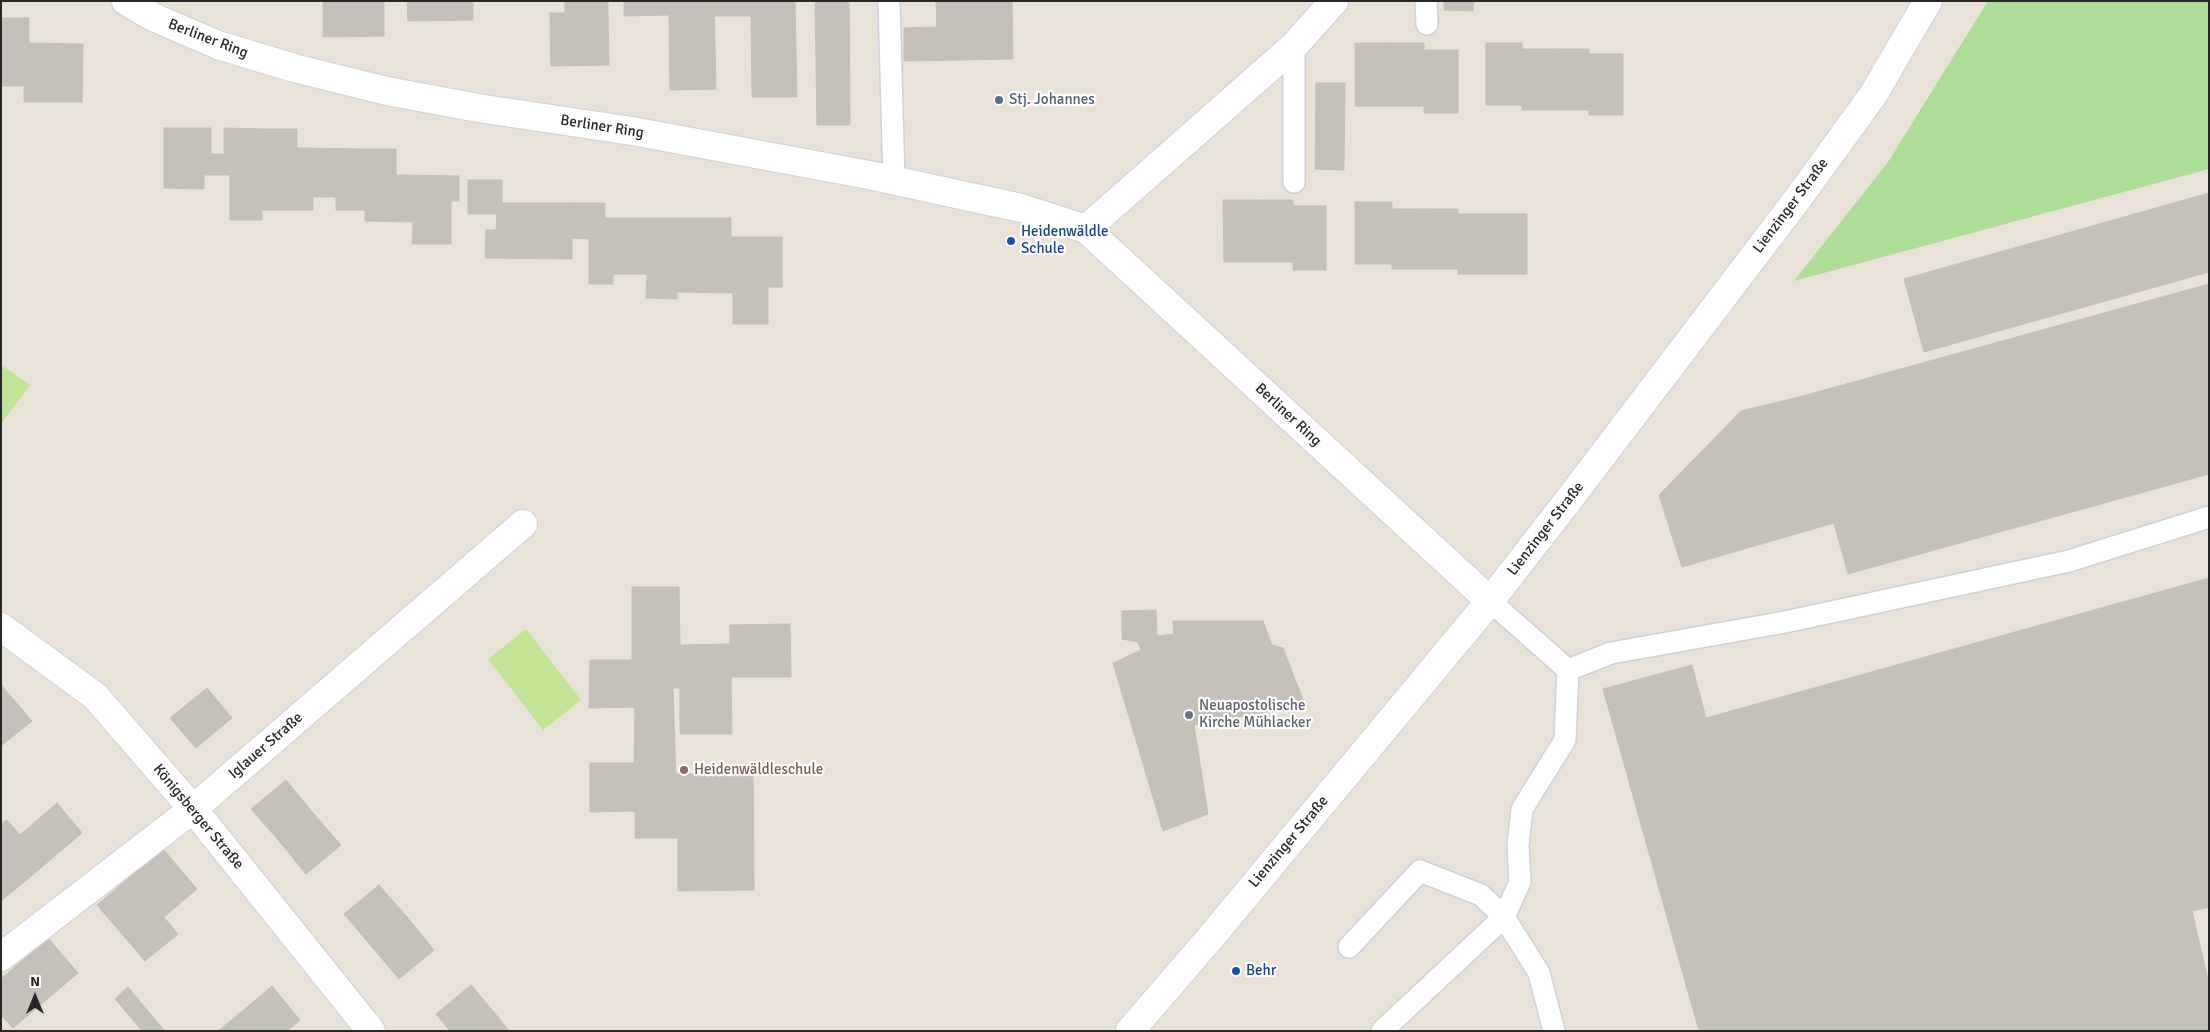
<!DOCTYPE html>
<meta charset="utf-8">
<style>
body{margin:0}
#map{position:relative;width:2210px;height:1032px;overflow:hidden;background:#e9e2d9;font-family:Signika,sans-serif}
canvas{display:block}
.frame{position:absolute;inset:0;border:2px solid #272727;pointer-events:none}
.north{position:absolute;left:10px;top:972px;width:50px;height:50px;-webkit-text-stroke:4px #fff;paint-order:stroke;rotate:0deg;font-size:14px;font-weight:700;line-height:20px;text-align:center;color:#272727}
.north::after{content:'';display:block;margin:auto;width:18px;height:22px;background:#272727;clip-path:polygon(50% 0,100% 100%,50% 72%,0 100%)}
</style>
<div id="map">
<canvas width="2210" height="1032"></canvas>
<div class="frame"></div>
<div class="north">N</div>
</div>
<script>
const ctx = document.querySelector('canvas').getContext('2d');
ctx.lineJoin = 'round';
function fillPath(path, color) {
  ctx.fillStyle = color;
  ctx.fill(path, 'evenodd');
}
function shape(rows) {
  const path = new Path2D();
  for (const r of rows) {
    path.moveTo(r[0], r[1]);
    for (let i = 2; i < r.length; i += 2) path.lineTo(r[i], r[i + 1]);
  }
  return path;
}
function trace(path, color, width, dash) {
  ctx.strokeStyle = color;
  ctx.lineWidth = width;
  ctx.lineCap = dash ? 'butt' : 'round';
  ctx.setLineDash(dash || []);
  ctx.stroke(path);
}
function write(font, color, halo, rows, align = 'center') {
  ctx.font = font + ' Signika,sans-serif';
  ctx.lineWidth = 4.5;
  ctx.setLineDash([]);
  ctx.textBaseline = 'middle';
  ctx.strokeStyle = halo;
  ctx.fillStyle = color;
  for (const [text, x, y, turn = 0] of rows) {
    ctx.save();
    ctx.translate(x, y);
    ctx.rotate((+turn || 0) * Math.PI / 180);
    ctx.textAlign = isNaN(turn) ? turn : align;
    if (halo) ctx.strokeText(text, 0, 0);
    ctx.fillText(text, 0, 0);
    ctx.restore();
  }
}
const green = shape([
 [1988,1,2209,1,2209,169,1794,281,1888,162]
]);
const pitch = shape([
 [1,365,30,385,1,424],
 [526,629,581,700,543,730,488,659]
]);
const building = shape([
 [323,1,384,2,384,36,323,37,323,1],
 [407,1,473,1,473,20,408,21,407,1],
 [565,1,608,1,608,13,565,13,565,1],
 [624,1,714,1,716,89,670,90,669,15,624,16,624,1],
 [714,1,795,1,797,97,752,97,751,16,715,16,714,1],
 [815,1,849,1,850,125,817,125,815,1],
 [936,1,1012,1,1013,59,904,61,904,28,937,27,936,1],
 [1444,1,1474,1,1473,11,1444,10,1444,1],
 [550,13,608,13,609,65,551,66,550,13],
 [1,18,29,18,29,43,83,44,82,102,24,102,24,86,1,86,1,18],
 [1355,43,1390,43,1390,106,1355,106,1355,43],
 [1390,43,1424,43,1424,106,1390,106,1390,43],
 [1486,43,1522,43,1522,105,1486,105,1486,43],
 [1522,49,1555,49,1555,110,1522,110,1522,49],
 [1555,49,1589,49,1589,110,1555,110,1555,49],
 [1424,50,1458,50,1458,113,1424,113,1424,50],
 [1589,54,1623,54,1623,115,1589,115,1589,54],
 [1316,83,1345,83,1344,170,1315,169,1316,83],
 [164,128,211,128,211,154,224,154,224,128,262,129,262,220,230,220,230,175,204,175,204,189,164,188,164,128],
 [262,129,297,129,297,148,366,149,365,210,336,210,336,197,313,197,313,210,262,210,262,129],
 [366,149,396,149,396,175,459,176,459,201,451,201,451,244,412,244,413,222,365,221,366,149],
 [468,180,502,180,502,203,572,203,572,259,485,258,486,230,496,230,497,214,468,214,468,180],
 [2209,193,2209,272,1924,352,1904,279,2209,193],
 [1223,200,1258,200,1259,262,1224,262,1223,200],
 [1258,200,1293,200,1293,262,1259,262,1258,200],
 [1355,202,1392,202,1392,264,1355,264,1355,202],
 [572,203,605,203,605,218,677,218,677,299,646,298,647,274,613,274,613,284,589,284,589,239,572,238,572,203],
 [1293,206,1326,206,1326,270,1293,270,1293,206],
 [1392,209,1424,209,1424,269,1392,269,1392,209],
 [1424,209,1458,209,1458,269,1424,269,1424,209],
 [1458,214,1492,214,1492,274,1458,274,1458,214],
 [1492,214,1527,214,1527,274,1492,274,1492,214],
 [677,218,731,218,731,237,782,237,782,287,768,287,768,324,733,324,733,293,677,292,677,218],
 [2209,284,2209,474,1848,574,1799,397,2209,284],
 [1799,397,1834,523,1682,567,1659,495,1741,411,1799,397],
 [2209,578,2209,907,2192,911,2209,984,2209,1031,1699,1031,1603,689,1692,665,1706,718,2209,578],
 [632,587,679,587,680,645,730,644,730,625,790,624,791,677,731,677,732,734,680,734,680,688,635,688,635,707,589,708,590,660,632,660,632,587],
 [1156,610,1157,636,1174,634,1173,621,1263,621,1272,645,1283,648,1305,705,1194,725,1208,814,1163,831,1113,663,1141,650,1138,642,1122,639,1122,611,1156,610],
 [1,685,32,721,1,746,1,685],
 [207,688,232,718,196,748,170,718,207,688],
 [635,688,673,688,676,781,634,782,635,688],
 [590,763,634,763,634,782,676,781,676,774,753,773,754,890,678,891,678,838,635,838,635,811,590,812,590,763],
 [286,780,313,813,279,841,251,809,286,780],
 [57,803,82,833,29,878,1,845,1,824,7,820,20,835,57,803],
 [313,813,341,845,306,874,279,841,313,813],
 [3,847,29,878,1,901,1,848,3,847],
 [163,849,197,889,164,917,130,877,163,849],
 [130,877,178,934,145,961,97,905,130,877],
 [379,885,407,917,372,947,344,914,379,885],
 [407,917,434,950,399,979,372,947,407,917],
 [49,939,78,973,45,1001,16,966,49,939],
 [16,966,45,1001,13,1028,1,1015,1,979,16,966],
 [471,985,498,1017,482,1031,450,1031,436,1014,471,985],
 [272,986,300,1020,287,1031,255,1031,240,1013,272,986],
 [128,987,147,1010,134,1021,115,999,128,987],
 [147,1010,165,1031,142,1031,134,1021,147,1010],
 [240,1013,255,1031,218,1031,240,1013],
 [498,1017,509,1031,482,1031,498,1017]
]);
const service = shape([
 [889,1,894,180],
 [1426,1,1427,24],
 [1294,182,1294,46],
 [1490,601,1568,670,1565,740,1522,809,1518,845,1520,882,1504,917,1539,973,1554,1031],
 [1568,670,1611,653,1785,622,2069,561,2209,517],
 [1349,947,1420,871,1481,895,1504,917,1382,1031]
]);
const minor = shape([
 [126,1,153,17,218,45,294,68,387,91,478,108,632,131,869,175,1021,208,1086,229,1490,601],
 [1086,229,1294,46,1334,1],
 [1,627,95,696,193,809,371,1031],
 [1,957,193,809,523,524]
]);
const tertiary = shape([
 [1130,1031,1211,937,1490,601,1567,502,1799,197,1873,95,1928,1]
]);
const markers = [
 [999,100,5,"#5c6f8a"],
 [1011,241,5,"#1a4fb4"],
 [1189,715,5,"#6b7280"],
 [684,770,5,"#8d6e63"],
 [1236,971,5,"#1a4fb4"]
];
const streetNames = [
 ["Berliner Ring",208,39,21],
 ["Berliner Ring",602,127,9],
 ["Lienzinger Straße",1791,206,-53],
 ["Berliner Ring",1288,415,43],
 ["Lienzinger Straße",1546,529,-52],
 ["Iglauer Straße",266,746,-41],
 ["Königsberger Straße",198,817,50],
 ["Lienzinger Straße",1289,842,-50]
];
const serviceNames = [
 ["Stj. Johannes",1009,100]
];
const transitNames = [
 ["Heidenwäldle",1021,232],
 ["Schule",1021,249],
 ["Behr",1246,971]
];
const worshipNames = [
 ["Neuapostolische",1199,706],
 ["Kirche Mühlacker",1199,723]
];
const educationNames = [
 ["Heidenwäldleschule",694,770]
];
fillPath(green, '#aedd97');
fillPath(pitch, '#c0e494');
fillPath(building, '#c4bfb9');
trace(building, '#c4beb3', 1);
trace(service, '#ced1df', 24);
trace(minor, '#ced1df', 30);
trace(tertiary, '#ced1df', 30);
trace(service, '#fff', 21);
trace(minor, '#fff', 28);
trace(tertiary, '#fff', 28);
for (const [x, y, r, color] of markers) {
  const dot = new Path2D();
  dot.arc(x, y, r, 0, 2 * Math.PI);
  ctx.fillStyle = color;
  ctx.fill(dot);
  trace(dot, '#fff', 2);
}
write('15px', '#272727', '#fff', streetNames);
write('15px', '#4e5e75', '#fff', serviceNames, 'left');
write('15px', '#164399', '#fff', transitNames, 'left');
write('15px', '#5b616d', '#fff', worshipNames, 'left');
write('15px', '#785e54', '#fff', educationNames, 'left');
</script>
